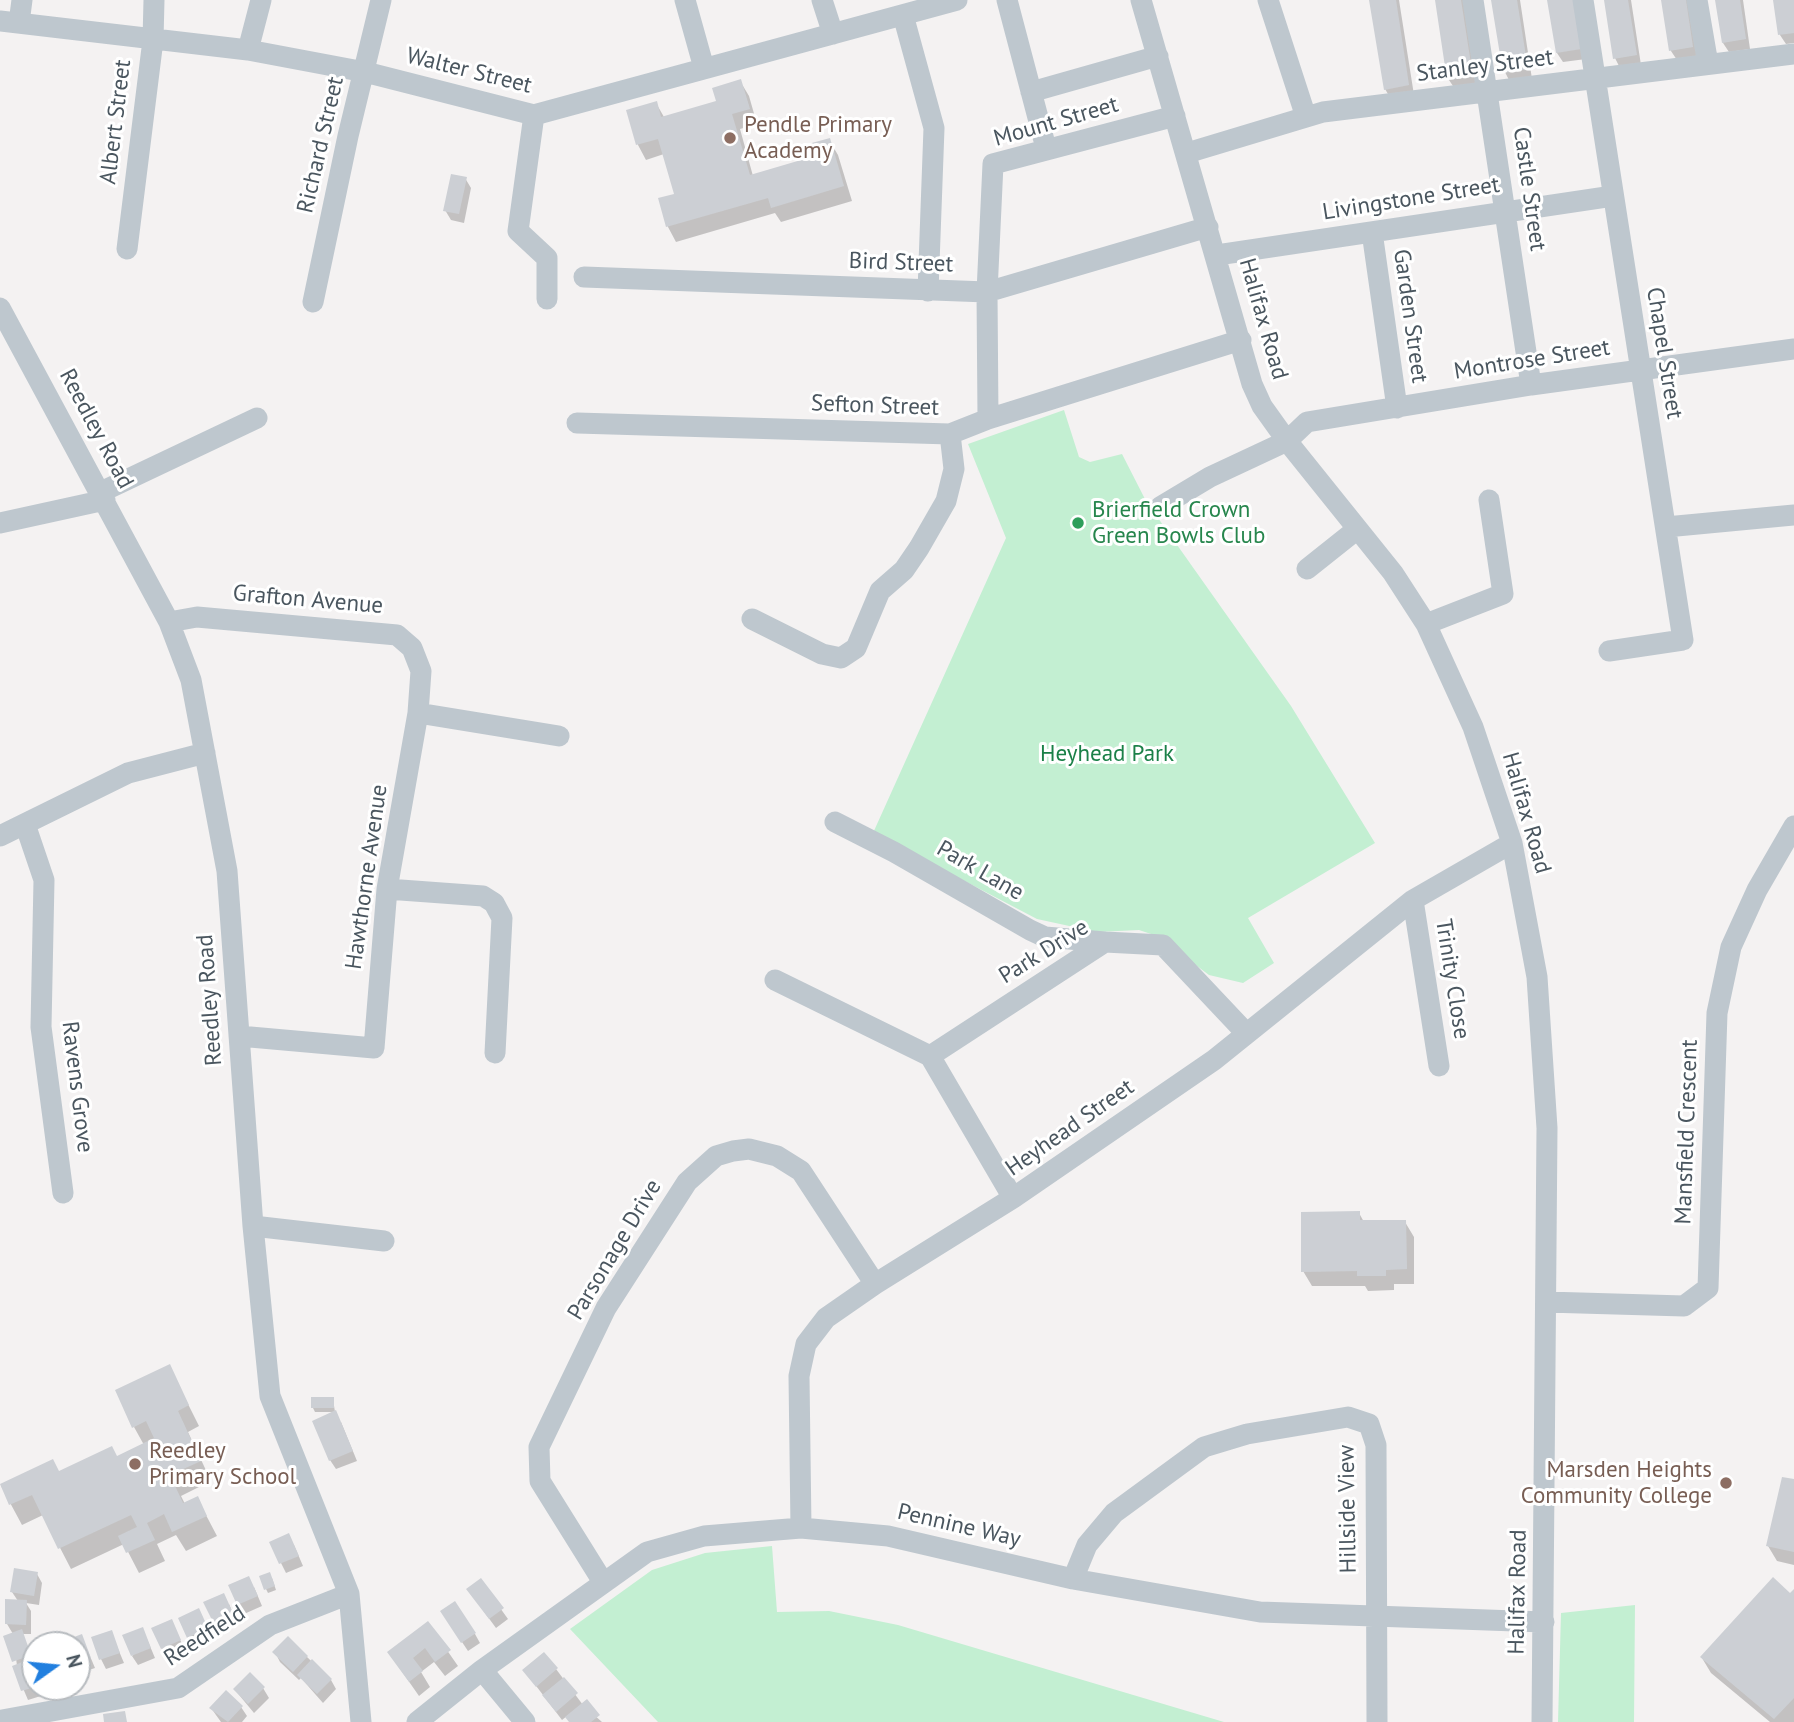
<!DOCTYPE html>
<style>
body{margin:0}
#map{position:relative;width:1794px;height:1722px;overflow:hidden;background:#f4f2f2;font-family:"PT Sans",sans-serif}
canvas{display:block}
.north{position:absolute;left:21px;top:1631px;width:70px;height:70px;box-sizing:border-box;background:#fff;border:2px solid #b7bbbf;border-radius:50%;rotate:75deg;font-size:19px;font-weight:700;line-height:28px;text-align:center;color:#4a565f}
.north::after{content:'';display:block;margin:auto;width:24px;height:32px;background:#217fdf;clip-path:polygon(50% 0,100% 100%,50% 72%,0 100%)}
</style>
<div id="map">
<canvas width="1794" height="1722"></canvas>
<div class="north">N</div>
</div>
<script>
const ctx = document.querySelector('canvas').getContext('2d');
ctx.lineJoin = 'round';
function fillPath(path, color) {
  ctx.fillStyle = color;
  ctx.fill(path, 'evenodd');
}
function shape(rows) {
  const path = new Path2D();
  for (const r of rows) {
    path.moveTo(r[0], r[1]);
    for (let i = 2; i < r.length; i += 2) path.lineTo(r[i], r[i + 1]);
  }
  return path;
}
function trace(path, color, width, dash) {
  ctx.strokeStyle = color;
  ctx.lineWidth = width;
  ctx.lineCap = dash ? 'butt' : 'round';
  ctx.setLineDash(dash || []);
  ctx.stroke(path);
}
function write(font, color, halo, rows, align = 'center') {
  ctx.font = font + ' "PT Sans",sans-serif';
  ctx.lineWidth = 6;
  ctx.setLineDash([]);
  ctx.textBaseline = 'middle';
  ctx.strokeStyle = halo;
  ctx.fillStyle = color;
  for (const [text, x, y, turn = 0] of rows) {
    ctx.save();
    ctx.translate(x, y);
    ctx.rotate((+turn || 0) * Math.PI / 180);
    ctx.textAlign = isNaN(turn) ? turn : align;
    if (halo) ctx.strokeText(text, 0, 0);
    ctx.fillText(text, 0, 0);
    ctx.restore();
  }
}
const green = shape([
 [1064,410,1079,457,1090,462,1122,454,1146,501,1291,706,1375,843,1248,918,1274,963,1243,983,1209,975,1157,936,1139,930,1097,932,1037,919,873,833,1006,538,968,444],
 [772,1546,777,1612,829,1611,898,1625,1224,1722,658,1722,570,1629,652,1570,705,1553],
 [1635,1605,1634,1722,1558,1722,1561,1613]
]);
const shadow = shape([
 [1371,0,1399,0,1414,95,1391,99,1385,89],
 [1437,0,1464,0,1477,86,1455,89,1449,80],
 [1493,0,1520,0,1532,79,1510,82,1505,72],
 [1549,0,1576,0,1586,59,1563,62,1557,53],
 [1605,0,1631,0,1641,65,1620,68,1615,58],
 [1663,0,1689,0,1698,57,1677,60,1671,51],
 [1717,0,1743,0,1750,49,1729,52,1723,43],
 [1775,0,1794,0,1794,43,1786,44,1780,35],
 [740,81,749,96,757,124,740,129,753,176,803,161,829,140,838,155,852,201,781,222,775,213,676,242,668,227,660,199,676,195,664,154,646,160,638,145,628,111,656,103,664,117,718,102],
 [465,178,471,188,464,223,451,220,445,210],
 [1359,1213,1364,1222,1405,1222,1414,1237,1414,1284,1394,1284,1394,1290,1368,1291,1365,1286,1312,1286,1303,1271],
 [169,1366,199,1426,188,1432,211,1481,181,1496,185,1504,197,1498,217,1536,186,1551,176,1535,157,1544,165,1561,139,1573,124,1544,71,1569,43,1515,22,1525,1,1486,117,1458,144,1445,134,1427],
 [333,1399,335,1412,315,1412,313,1408],
 [341,1422,357,1461,336,1469,330,1460],
 [1794,1481,1794,1565,1777,1561,1768,1546],
 [271,1543,294,1545,303,1566,286,1573],
 [37,1574,42,1583,39,1605,26,1603,31,1611,31,1634,22,1634,35,1665,35,1687,41,1687,44,1695,28,1700,14,1667,17,1666,13,1634,7,1624,18,1601,12,1592],
 [272,1578,276,1590,268,1593,266,1589],
 [480,1580,508,1619,496,1628,468,1590],
 [230,1586,254,1587,262,1606,244,1614],
 [1794,1591,1794,1722,1770,1722,1711,1673,1702,1658],
 [206,1603,229,1604,237,1623,220,1631],
 [180,1619,203,1620,212,1638,194,1647],
 [448,1621,475,1634,480,1643,468,1651],
 [428,1623,458,1666,445,1676,434,1662,421,1672,430,1687,419,1696,389,1653],
 [176,1631,185,1650,168,1658,162,1648],
 [111,1632,124,1663,106,1669,101,1659],
 [82,1637,95,1668,77,1674,77,1645,64,1645],
 [147,1639,155,1658,138,1665,132,1656],
 [275,1652,307,1657,331,1680,336,1689,323,1703,301,1678,299,1680,280,1662],
 [556,1669,583,1705,602,1722,570,1722,567,1716,562,1720,524,1670],
 [263,1688,269,1698,254,1713,235,1690],
 [241,1707,247,1716,242,1722,221,1722,211,1708]
]);
const building = shape([
 [1369,0,1396,0,1409,85,1384,90],
 [1435,0,1461,0,1473,77,1447,80],
 [1491,0,1517,0,1528,69,1503,73],
 [1547,0,1573,0,1581,49,1556,53],
 [1604,0,1628,0,1637,55,1613,59],
 [1661,0,1686,0,1693,47,1669,51],
 [1715,0,1740,0,1746,39,1722,43],
 [1773,0,1794,0,1794,33,1778,35],
 [741,79,750,109,732,114,750,175,801,160,797,147,830,138,844,186,771,208,768,198,666,227,658,198,674,194,658,139,636,145,626,110,657,101,661,117,716,101,712,88],
 [451,174,467,177,459,214,443,211],
 [1360,1211,1360,1220,1406,1220,1407,1269,1386,1270,1386,1276,1357,1276,1357,1271,1301,1272,1301,1212],
 [170,1364,189,1405,178,1411,201,1461,170,1475,183,1503,198,1496,207,1516,172,1532,164,1514,147,1523,155,1540,126,1553,118,1536,137,1527,131,1515,58,1549,32,1495,9,1505,0,1484,53,1459,59,1471,112,1446,117,1456,154,1438,146,1421,132,1428,115,1390],
 [311,1397,334,1397,334,1408,311,1408],
 [336,1410,353,1451,329,1461,312,1421],
 [1782,1477,1794,1479,1794,1552,1766,1546],
 [289,1533,299,1556,279,1564,269,1542],
 [14,1568,38,1572,34,1596,10,1592],
 [270,1572,275,1586,264,1590,259,1576],
 [249,1576,258,1596,237,1605,228,1585],
 [1773,1577,1790,1593,1794,1589,1794,1698,1774,1719,1700,1657],
 [481,1578,504,1608,489,1619,466,1589],
 [224,1593,233,1613,213,1622,203,1602],
 [5,1599,27,1600,26,1625,5,1624],
 [455,1601,476,1633,461,1643,440,1611],
 [199,1608,208,1628,187,1638,178,1618],
 [172,1619,181,1640,161,1649,151,1628],
 [428,1621,451,1650,435,1662,425,1648,413,1658,423,1671,409,1682,387,1652],
 [143,1627,151,1648,131,1656,122,1635],
 [22,1629,31,1655,12,1662,3,1636],
 [112,1630,120,1653,99,1660,91,1637],
 [82,1634,91,1658,77,1663,77,1645,62,1645,61,1642],
 [288,1636,308,1656,293,1672,272,1652],
 [544,1652,558,1668,536,1687,522,1670],
 [30,1659,35,1687,21,1691,12,1666],
 [312,1659,332,1679,317,1694,297,1675],
 [250,1672,265,1687,248,1704,233,1689],
 [564,1677,578,1693,556,1712,542,1695],
 [226,1690,243,1706,228,1722,209,1708],
 [587,1699,600,1715,591,1722,569,1722,565,1717],
 [125,1711,127,1722,104,1722,103,1714]
]);
const minor = shape([
 [685,0,704,68],
 [822,0,833,34],
 [1007,0,1046,148],
 [1141,0,1252,384,1262,406,1287,441,1393,573,1426,624,1473,727,1512,843,1537,977,1547,1128,1542,1722],
 [1268,0,1306,117],
 [1473,0,1531,385],
 [1583,0,1683,640,1609,651],
 [1697,0,1708,64],
 [903,15,934,128,928,291],
 [0,21,248,50,365,72,534,115,957,0],
 [19,23,22,0],
 [248,50,261,0],
 [1031,92,1158,56],
 [534,115,518,231,547,258,547,299],
 [1187,153,1323,112,1794,54],
 [1372,232,1397,408],
 [127,249,153,40,154,0],
 [1217,255,1613,196],
 [584,277,987,292,1208,227],
 [313,302,348,136,381,0],
 [0,308,169,622,191,680,227,871,253,1226,270,1396,349,1594,361,1722],
 [988,419,987,292,993,164,1175,116],
 [577,423,950,434,988,419,1241,340],
 [101,492,257,418],
 [1160,507,1210,477,1287,441,1307,422,1531,385,1794,349],
 [0,523,105,500],
 [1666,527,1794,515],
 [1307,569,1356,530],
 [752,619,822,654,841,658,856,648,880,591,904,570,919,548,946,501,954,469,950,434],
 [169,622,197,617,397,635,412,648,421,671,418,713,387,889,374,1048,239,1036],
 [1426,624,1503,594,1489,500],
 [418,713,559,736],
 [835,822,894,852,1030,930,1045,937,1105,942],
 [25,824,44,880,41,1027,63,1193],
 [0,836,128,773,205,753],
 [387,889,483,896,494,903,502,918,495,1053],
 [1413,900,1439,1066],
 [775,980,930,1056,1013,1198],
 [930,1056,1105,942,1163,945,1246,1033],
 [253,1226,384,1241],
 [1546,1302,1684,1306,1708,1288,1717,1013,1731,947,1757,890,1794,826],
 [801,1528,799,1376,806,1344,826,1318,875,1284,1013,1198,1214,1060,1413,900,1512,843],
 [1073,1579,1087,1545,1114,1513,1204,1447,1247,1434,1348,1417,1369,1424,1376,1445,1377,1722],
 [603,1582,540,1481,539,1447,606,1308,687,1182,716,1156,733,1151,749,1149,777,1156,801,1171,875,1284],
 [482,1670,525,1722],
 [2,1720,178,1688,270,1625,349,1594],
 [417,1722,482,1670,647,1552,704,1536,801,1528,888,1536,1073,1579,1260,1612,1544,1622]
]);
const markers = [
 [730,138,7,"#8d6e63"],
 [1078,523,7,"#2e9e5b"],
 [135,1464,7,"#8d6e63"],
 [1726,1483,7,"#8d6e63"]
];
const streetNames = [
 ["Stanley Street",1485,66,-7],
 ["Walter Street",469,71,14],
 ["Albert Street",116,122,-83],
 ["Mount Street",1056,122,-16],
 ["Richard Street",321,145,-77],
 ["Castle Street",1529,189,82],
 ["Livingstone Street",1411,199,-9],
 ["Bird Street",901,263,2],
 ["Garden Street",1410,316,82],
 ["Halifax Road",1263,319,74],
 ["Chapel Street",1664,353,81],
 ["Montrose Street",1532,360,-9],
 ["Sefton Street",875,406,2],
 ["Reedley Road",96,429,62],
 ["Grafton Avenue",308,600,5],
 ["Halifax Road",1526,813,74],
 ["Park Lane",980,871,30],
 ["Hawthorne Avenue",367,877,-82],
 ["Park Drive",1044,952,-32],
 ["Trinity Close",1452,979,81],
 ["Reedley Road",210,1000,-94],
 ["Ravens Grove",77,1087,83],
 ["Heyhead Street",1070,1128,-35],
 ["Mansfield Crescent",1687,1132,-88],
 ["Parsonage Drive",615,1250,-59],
 ["Hillside View",1348,1509,-91],
 ["Pennine Way",959,1526,13],
 ["Halifax Road",1518,1592,-89],
 ["Reedfield",205,1636,-33]
];
const educationNames = [
 ["Pendle Primary",744,125],
 ["Academy",744,151],
 ["Reedley",149,1451],
 ["Primary School",149,1477],
 ["Marsden Heights",1712,1470,"right"],
 ["Community College",1712,1496,"right"]
];
const leisureNames = [
 ["Brierfield Crown",1092,510],
 ["Green Bowls Club",1092,536]
];
const parkNames = [
 ["Heyhead Park",1107,754]
];
fillPath(green, '#c3efd2');
fillPath(shadow, '#0003');
fillPath(building, '#cccfd4');
trace(minor, '#bec7ce', 21);
for (const [x, y, r, color] of markers) {
  const dot = new Path2D();
  dot.arc(x, y, r, 0, 2 * Math.PI);
  ctx.fillStyle = color;
  ctx.fill(dot);
  trace(dot, '#fff', 2.5);
}
write('23px', '#4a565f', '#fff', streetNames);
write('23px', '#785e54', '#fff', educationNames, 'left');
write('23px', '#27864d', '#fff', leisureNames, 'left');
write('23px', '#1b8048', '#fff', parkNames);
</script>
